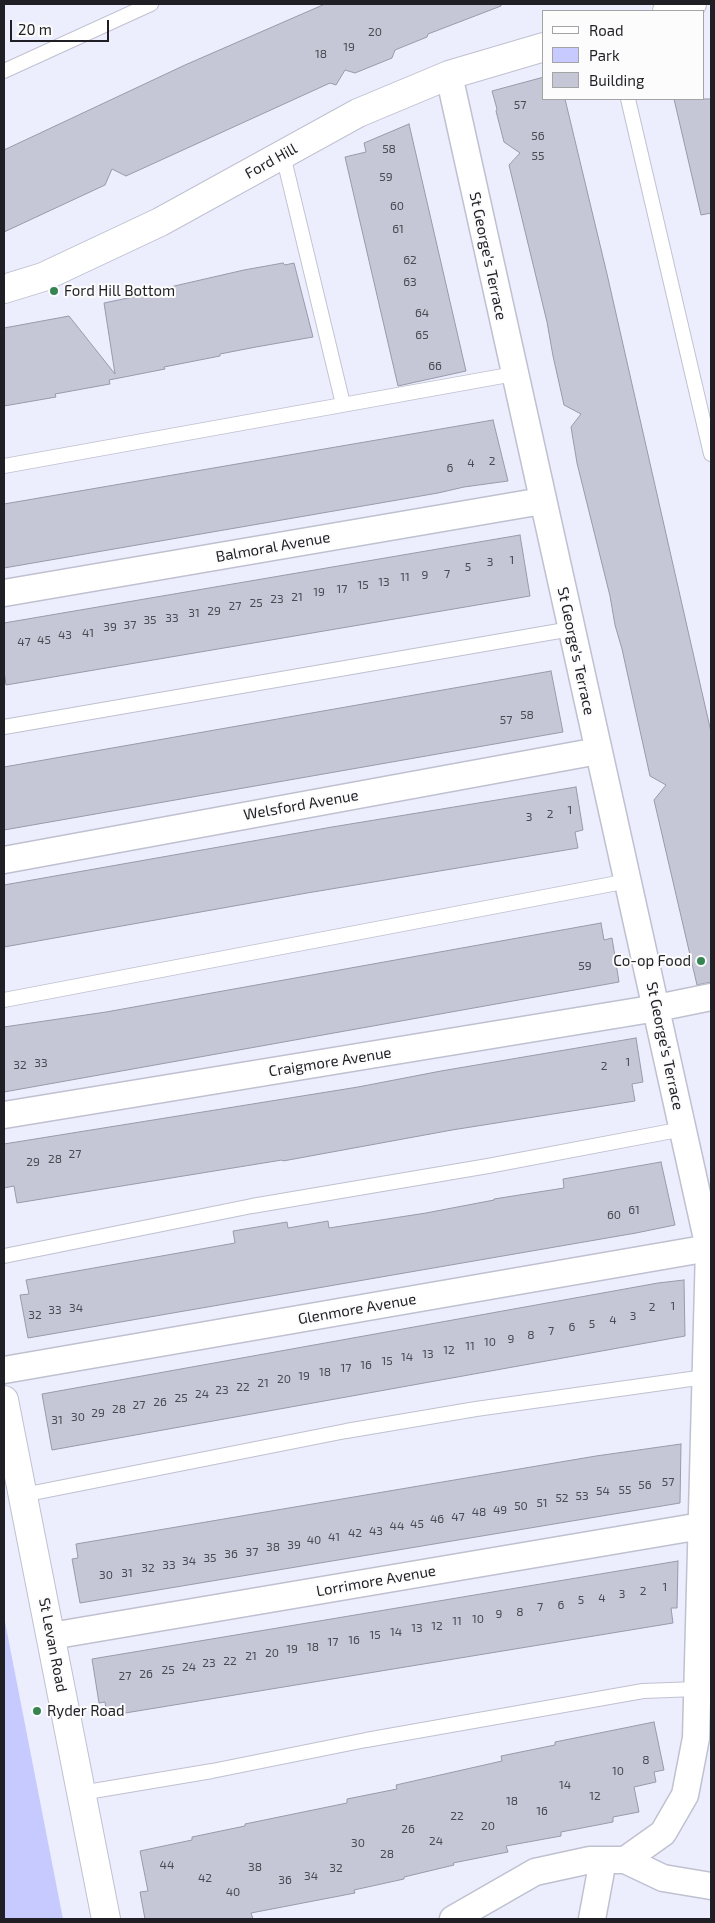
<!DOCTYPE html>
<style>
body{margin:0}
#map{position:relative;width:715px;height:1923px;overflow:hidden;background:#eceefe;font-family:"Exo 2",sans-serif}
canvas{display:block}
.frame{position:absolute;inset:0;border:5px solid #1f1f25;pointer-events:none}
.legend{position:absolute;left:542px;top:10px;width:162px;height:90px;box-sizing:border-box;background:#fcfcfc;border:1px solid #a4a4a6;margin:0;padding:6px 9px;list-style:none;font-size:15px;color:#1f1f25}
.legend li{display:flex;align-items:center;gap:10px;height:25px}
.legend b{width:25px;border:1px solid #a4a4a6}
.scale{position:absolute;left:10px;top:20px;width:99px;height:22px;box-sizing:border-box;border:2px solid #1f1f25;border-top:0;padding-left:6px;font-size:15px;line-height:18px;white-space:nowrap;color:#1f1f25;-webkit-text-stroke:4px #fcfcfc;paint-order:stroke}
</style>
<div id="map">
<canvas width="715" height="1923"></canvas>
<div class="frame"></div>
<ul class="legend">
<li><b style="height:6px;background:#fff"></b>Road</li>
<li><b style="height:14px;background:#c7cafe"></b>Park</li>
<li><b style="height:14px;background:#c5c7d6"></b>Building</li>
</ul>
<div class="scale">20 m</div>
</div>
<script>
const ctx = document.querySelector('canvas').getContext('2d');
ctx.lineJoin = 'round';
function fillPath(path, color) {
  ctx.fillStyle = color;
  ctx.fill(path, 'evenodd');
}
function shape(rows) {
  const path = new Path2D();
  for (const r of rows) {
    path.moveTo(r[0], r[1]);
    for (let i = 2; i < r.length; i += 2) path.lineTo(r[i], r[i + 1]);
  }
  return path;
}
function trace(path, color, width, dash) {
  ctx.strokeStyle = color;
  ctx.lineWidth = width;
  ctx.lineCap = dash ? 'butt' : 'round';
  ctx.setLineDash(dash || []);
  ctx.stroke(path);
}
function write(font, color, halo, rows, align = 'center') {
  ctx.font = font + ' "Exo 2",sans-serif';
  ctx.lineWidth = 4;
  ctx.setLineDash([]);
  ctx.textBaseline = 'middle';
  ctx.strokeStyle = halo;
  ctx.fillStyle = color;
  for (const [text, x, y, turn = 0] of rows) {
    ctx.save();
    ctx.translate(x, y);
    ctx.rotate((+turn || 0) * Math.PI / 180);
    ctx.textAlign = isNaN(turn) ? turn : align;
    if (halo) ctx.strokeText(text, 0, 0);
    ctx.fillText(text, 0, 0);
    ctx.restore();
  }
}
const green = shape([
 [4,1616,6,1627,63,1919,4,1919]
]);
const building = shape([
 [325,4,501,4,501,6,428,34,427,37,395,50,392,58,355,73,345,70,336,85,330,83,126,176,112,169,105,185,4,232,4,150,185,65,325,4],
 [544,77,544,99,565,99,607,274,711,732,711,982,697,985,654,800,666,785,650,776,622,649,615,625,610,596,577,463,571,427,581,414,564,405,553,356,547,322,509,165,520,153,504,142,496,111,497,109,492,91,544,77],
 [674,99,711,99,711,213,701,215,674,99],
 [409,124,466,371,398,386,345,157,366,152,364,143,409,124],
 [283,263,285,265,294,263,313,337,256,347,220,354,220,356,164,367,165,369,109,380,110,384,55,394,56,397,4,406,4,328,69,316,115,374,104,303,161,291,170,287,244,270,283,263],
 [493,420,508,481,464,487,438,493,4,568,4,504,493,420],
 [520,535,530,596,6,685,4,671,4,623,520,535],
 [551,671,563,732,4,830,4,767,551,671],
 [576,787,583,830,575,832,578,848,307,893,4,947,4,885,332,827,576,787],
 [601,923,604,940,612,938,619,982,4,1092,4,1027,106,1012,601,923],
 [636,1038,643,1082,632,1084,635,1101,452,1130,283,1161,282,1160,17,1203,14,1186,4,1188,4,1144,358,1087,441,1071,636,1038],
 [661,1162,675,1225,636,1233,28,1338,20,1295,29,1294,26,1280,235,1243,233,1231,287,1222,288,1228,328,1221,329,1228,426,1213,494,1200,494,1199,564,1188,563,1179,661,1162],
 [684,1280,685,1336,52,1450,42,1394,658,1283,684,1280],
 [681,1444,680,1503,80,1603,72,1559,78,1558,76,1544,596,1456,681,1444],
 [678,1561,677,1608,671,1608,673,1623,107,1716,105,1702,99,1703,92,1659,678,1561],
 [654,1722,664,1770,654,1772,656,1782,634,1787,639,1812,613,1817,613,1822,561,1832,561,1836,506,1846,508,1852,453,1863,454,1865,404,1877,404,1879,354,1890,355,1893,251,1913,253,1919,145,1919,140,1892,148,1891,140,1851,192,1840,192,1837,245,1826,245,1824,347,1803,347,1799,397,1789,396,1785,502,1761,501,1756,555,1745,555,1742,654,1722]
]);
const lane = shape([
 [4,71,151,4],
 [628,99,711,454],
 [283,155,343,404],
 [4,466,514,374],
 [4,727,571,629],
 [4,1000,628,881],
 [4,1256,252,1206,488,1166,683,1129],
 [23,1495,346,1431,476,1409,705,1377],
 [81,1793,212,1771,366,1740,643,1691,697,1689]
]);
const street = shape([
 [449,75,709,1248,696,1738,685,1795,663,1833,625,1860],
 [4,593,542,501],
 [4,860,598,751],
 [4,1115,657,1008,711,997],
 [4,1370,709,1248],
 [51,1636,701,1526],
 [453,1919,535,1872,590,1860,625,1860,663,1878,711,1886],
 [592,1919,603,1860]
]);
const secondary = shape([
 [667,11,692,4],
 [4,289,43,277,160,222,358,113,449,75,544,47],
 [4,1400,106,1919]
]);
const markers = [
 [54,291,5,"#378453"],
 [701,961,5,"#378453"],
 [37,1711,5,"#378453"]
];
const numberNames = [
 ["20",375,32],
 ["19",349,47],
 ["18",321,54],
 ["57",520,105],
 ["56",538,136],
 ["58",389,149],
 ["55",538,156],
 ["59",386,177],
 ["60",397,206],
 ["61",398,229],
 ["62",410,260],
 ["63",410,282],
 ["64",422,313],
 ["65",422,335],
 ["66",435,366],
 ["2",492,461],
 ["4",471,463],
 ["6",450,468],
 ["1",512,560],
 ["3",490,562],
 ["5",468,567],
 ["7",447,574],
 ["9",425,575],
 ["11",405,577],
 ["13",384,582],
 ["15",363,585],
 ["17",342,589],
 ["19",319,592],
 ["21",297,597],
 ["23",277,599],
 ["25",256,603],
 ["27",235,606],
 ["29",214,611],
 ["31",194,613],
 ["33",172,618],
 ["35",150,620],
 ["37",130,625],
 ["39",110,627],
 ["41",88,633],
 ["43",65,635],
 ["45",44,640],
 ["47",24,642],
 ["58",527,715],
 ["57",506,720],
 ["1",570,810],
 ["2",550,814],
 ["3",529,817],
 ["59",585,966],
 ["1",628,1062],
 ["33",41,1063],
 ["32",20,1065],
 ["2",604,1066],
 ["27",75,1154],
 ["28",55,1159],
 ["29",33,1162],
 ["61",634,1210],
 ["60",614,1215],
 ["1",673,1306],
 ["2",652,1307],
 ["34",76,1308],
 ["33",55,1310],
 ["32",35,1315],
 ["3",633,1316],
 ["4",613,1320],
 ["5",592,1324],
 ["6",572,1327],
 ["7",551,1331],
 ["8",531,1335],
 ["9",511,1339],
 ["10",490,1342],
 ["11",470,1346],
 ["12",449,1350],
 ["13",428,1354],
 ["14",407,1357],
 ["15",387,1361],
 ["16",366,1365],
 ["17",346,1368],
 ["18",325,1372],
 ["19",304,1376],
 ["20",284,1379],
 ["21",263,1383],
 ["22",243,1387],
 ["23",222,1390],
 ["24",202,1394],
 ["25",181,1398],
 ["26",160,1402],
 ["27",139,1405],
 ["28",119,1409],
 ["29",98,1413],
 ["30",78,1417],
 ["31",57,1420],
 ["57",668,1482],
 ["56",645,1485],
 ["55",625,1490],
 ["54",603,1491],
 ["53",582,1496],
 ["52",562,1498],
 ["51",542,1503],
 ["50",521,1506],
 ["49",500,1510],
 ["48",479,1512],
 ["47",458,1517],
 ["46",437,1519],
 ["45",417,1524],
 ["44",397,1526],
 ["43",376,1531],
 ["42",355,1533],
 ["41",334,1537],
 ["40",314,1540],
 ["39",294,1545],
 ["38",273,1547],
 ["37",252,1552],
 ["36",231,1554],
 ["35",210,1558],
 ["34",189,1561],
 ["33",169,1565],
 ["32",148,1568],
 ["31",127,1573],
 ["30",106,1575],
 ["1",665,1587],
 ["2",643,1591],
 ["3",622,1594],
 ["4",602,1598],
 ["5",581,1600],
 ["6",561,1605],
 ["7",540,1607],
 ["8",520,1612],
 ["9",499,1614],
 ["10",478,1619],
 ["11",457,1621],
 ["12",437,1626],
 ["13",417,1628],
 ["14",396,1632],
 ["15",375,1635],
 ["16",354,1640],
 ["17",333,1642],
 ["18",313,1647],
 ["19",292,1649],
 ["20",272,1653],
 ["21",251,1656],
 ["22",230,1661],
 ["23",209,1663],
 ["24",189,1667],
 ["25",168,1670],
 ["26",146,1674],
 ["27",125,1676],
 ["8",646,1760],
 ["10",618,1771],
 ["14",565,1785],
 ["12",595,1796],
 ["18",512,1801],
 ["16",542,1811],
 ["22",457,1816],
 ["20",488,1826],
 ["26",408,1829],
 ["24",436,1841],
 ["30",358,1843],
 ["28",387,1854],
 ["44",167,1865],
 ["38",255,1867],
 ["32",336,1868],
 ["34",311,1876],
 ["42",205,1878],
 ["36",285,1880],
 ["40",233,1892]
];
const streetNames = [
 ["Ford Hill",271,161,-29],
 ["St George's Terrace",488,256,78],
 ["Balmoral Avenue",273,547,-10],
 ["St George's Terrace",576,651,78],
 ["Welsford Avenue",301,805,-10],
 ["St George's Terrace",665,1046,78],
 ["Craigmore Avenue",330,1062,-9],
 ["Glenmore Avenue",357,1309,-10],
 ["Lorrimore Avenue",376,1581,-10],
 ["St Levan Road",53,1645,79]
];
const poiNames = [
 ["Ford Hill Bottom",64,291],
 ["Co-op Food",691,961,"right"],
 ["Ryder Road",47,1711]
];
fillPath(green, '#c7cafe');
fillPath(building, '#c5c7d6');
trace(building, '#999aa9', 1);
trace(lane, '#bfc1d0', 16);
trace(street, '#bfc1d0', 29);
trace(secondary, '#bfc1d0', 30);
trace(lane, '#fff', 14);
trace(street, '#fff', 26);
trace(secondary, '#fff', 28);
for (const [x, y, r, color] of markers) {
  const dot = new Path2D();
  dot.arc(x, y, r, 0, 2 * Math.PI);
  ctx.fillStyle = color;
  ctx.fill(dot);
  trace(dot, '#fcfcfc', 2);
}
write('12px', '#484951', null, numberNames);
write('15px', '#1f1f25', '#fcfcfc', streetNames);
write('15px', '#1f1f25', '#fcfcfc', poiNames, 'left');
</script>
